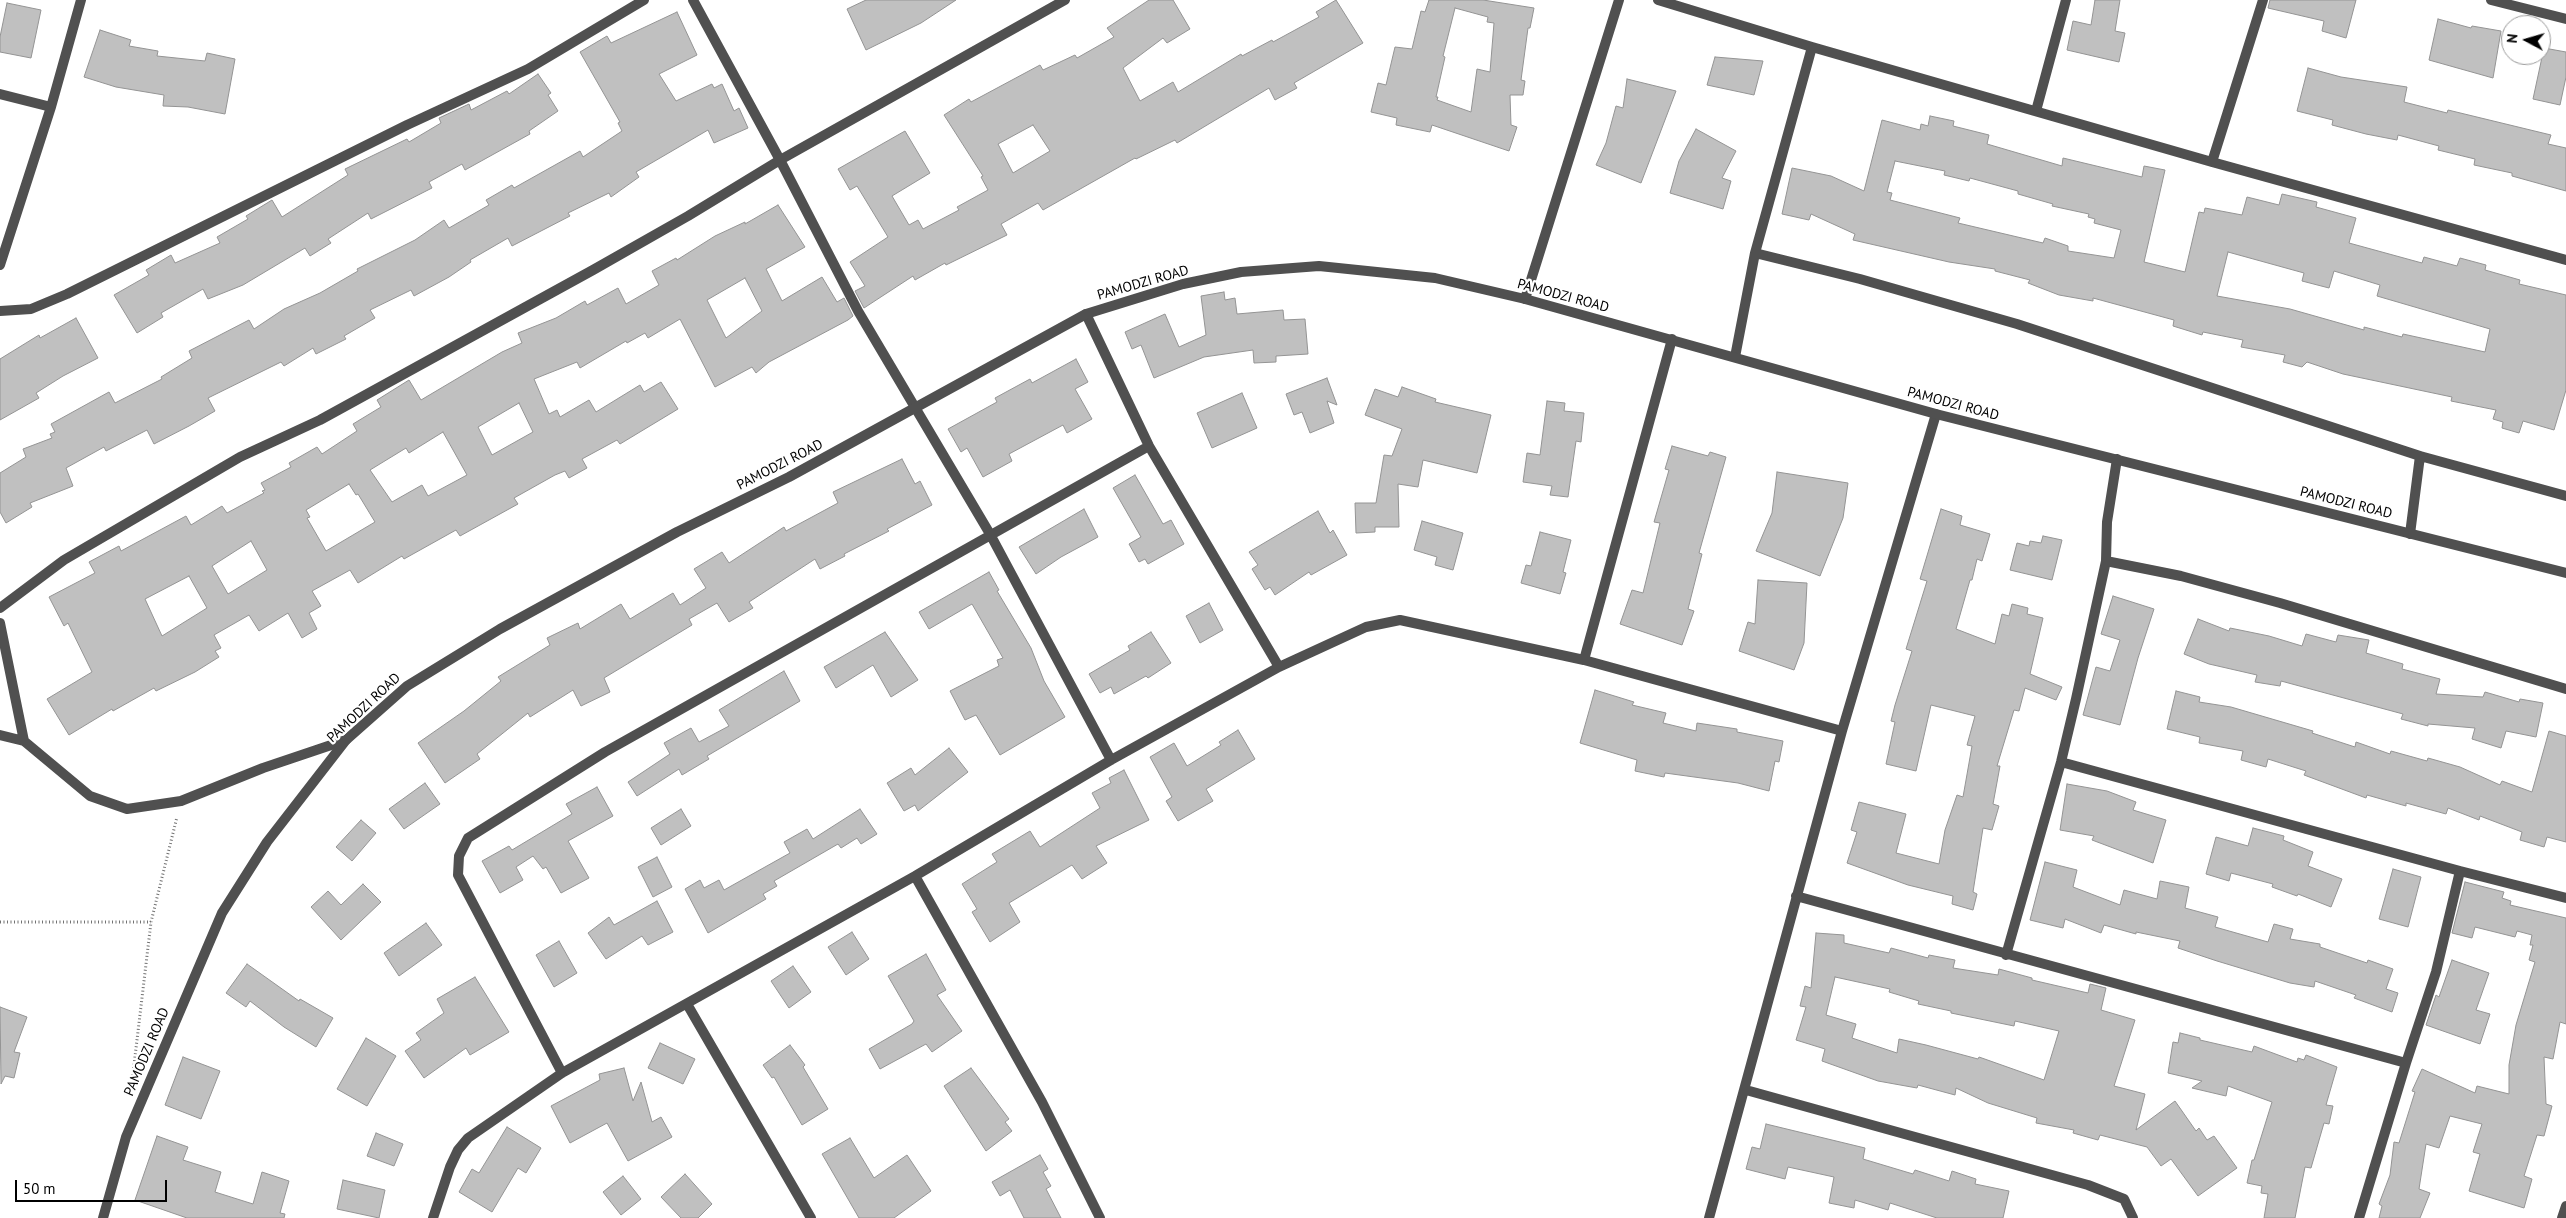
<!DOCTYPE html>
<style>
body{margin:0}
#map{position:relative;width:2566px;height:1218px;overflow:hidden;background:#fff;font-family:"PT Sans",sans-serif}
canvas{display:block}
.north{position:absolute;left:2501px;top:15px;width:50px;height:50px;box-sizing:border-box;background:#fff;border:1px solid #999;border-radius:50%;rotate:276deg;font-size:14px;font-weight:700;line-height:20px;text-align:center;color:#000}
.north::after{content:'';display:block;margin:auto;width:18px;height:22px;background:#000;clip-path:polygon(50% 0,100% 100%,50% 72%,0 100%)}
.scale{position:absolute;left:15px;top:1180px;width:152px;height:22px;box-sizing:border-box;border:2px solid #000;border-top:0;padding-left:6px;font-size:15px;line-height:18px;white-space:nowrap;color:#000;-webkit-text-stroke:4px #fff;paint-order:stroke}
</style>
<div id="map">
<canvas width="2566" height="1218"></canvas>
<div class="north">N</div>
<div class="scale">50 m</div>
</div>
<script>
const ctx = document.querySelector('canvas').getContext('2d');
ctx.lineJoin = 'round';
function fillPath(path, color) {
  ctx.fillStyle = color;
  ctx.fill(path, 'evenodd');
}
function shape(rows) {
  const path = new Path2D();
  for (const r of rows) {
    path.moveTo(r[0], r[1]);
    for (let i = 2; i < r.length; i += 2) path.lineTo(r[i], r[i + 1]);
  }
  return path;
}
function trace(path, color, width, dash) {
  ctx.strokeStyle = color;
  ctx.lineWidth = width;
  ctx.lineCap = dash ? 'butt' : 'round';
  ctx.setLineDash(dash || []);
  ctx.stroke(path);
}
function write(font, color, halo, rows, align = 'center') {
  ctx.font = font + ' "PT Sans",sans-serif';
  ctx.lineWidth = 4.5;
  ctx.setLineDash([]);
  ctx.textBaseline = 'middle';
  ctx.strokeStyle = halo;
  ctx.fillStyle = color;
  for (const [text, x, y, turn = 0] of rows) {
    ctx.save();
    ctx.translate(x, y);
    ctx.rotate((+turn || 0) * Math.PI / 180);
    ctx.textAlign = isNaN(turn) ? turn : align;
    if (halo) ctx.strokeText(text, 0, 0);
    ctx.fillText(text, 0, 0);
    ctx.restore();
  }
}
const building = shape([
 [866,0,956,0,921,23,866,50,847,9,866,0],
 [1149,0,1173,0,1190,29,1167,43,1163,38,1123,68,1140,101,1173,82,1178,92,1241,54,1242,56,1272,40,1273,42,1319,17,1316,12,1336,0,1363,43,1294,83,1297,88,1275,100,1269,88,1177,143,1175,140,1136,159,1135,158,1043,210,1038,203,1001,224,1007,235,946,265,945,263,915,280,913,276,864,308,855,291,865,286,850,262,888,237,857,186,850,190,838,169,905,131,930,173,892,196,909,225,918,220,923,229,959,210,957,207,988,190,981,177,983,176,944,115,969,99,971,102,1040,65,1043,70,1075,55,1077,58,1114,37,1107,28,1149,0],
 [1033,125,1050,151,1013,173,998,144,1033,125],
 [1429,0,1483,0,1534,8,1530,28,1528,28,1521,80,1525,81,1523,95,1510,95,1511,125,1517,127,1509,151,1432,125,1430,132,1396,125,1397,118,1371,112,1378,83,1386,85,1395,47,1412,49,1421,11,1425,12,1429,0],
 [1455,8,1488,17,1487,22,1494,23,1490,72,1477,69,1471,112,1437,100,1438,97,1436,97,1445,57,1443,56,1455,8],
 [2095,0,2120,0,2115,31,2125,33,2119,62,2067,50,2073,21,2091,25,2095,0],
 [2270,0,2356,0,2346,38,2322,31,2324,21,2268,8,2270,0],
 [7,3,41,10,31,58,0,52,0,37,7,3],
 [677,12,697,55,659,74,676,101,712,84,714,88,722,84,734,111,739,108,748,128,714,143,708,130,636,172,639,177,611,197,609,193,568,213,570,216,512,246,508,238,470,260,471,262,449,277,414,296,411,290,370,310,375,318,344,336,346,339,316,354,313,348,284,366,281,362,208,398,215,411,189,426,154,444,147,430,106,451,104,447,66,468,73,486,30,503,32,507,6,523,0,512,0,473,26,457,23,449,52,438,50,434,55,432,51,424,109,392,115,403,162,379,161,377,192,358,189,351,249,320,254,329,284,309,320,293,358,271,357,269,415,240,444,220,449,228,489,205,486,200,512,185,514,188,580,151,583,157,622,131,618,123,620,122,580,52,607,36,611,43,677,12],
 [2438,19,2471,28,2472,26,2501,31,2493,78,2429,60,2438,19],
 [100,30,131,40,129,46,158,51,157,56,205,61,207,53,235,59,225,114,188,107,163,106,164,95,116,87,84,77,100,30],
 [2544,48,2566,52,2566,77,2560,105,2533,99,2544,48],
 [1715,57,1763,61,1754,95,1707,85,1715,57],
 [2308,68,2341,77,2407,87,2404,102,2447,113,2448,110,2551,135,2548,144,2566,148,2566,191,2512,176,2512,173,2474,165,2475,159,2438,150,2439,146,2398,135,2397,140,2366,134,2332,125,2333,120,2297,111,2308,68],
 [538,74,551,93,548,95,558,111,529,131,530,134,465,170,462,164,429,182,432,188,371,219,368,213,328,239,331,243,310,256,305,248,243,285,208,299,203,289,161,313,163,317,137,333,114,295,149,275,146,270,171,255,175,263,220,243,217,237,248,219,246,216,272,200,282,217,348,175,345,169,407,139,409,142,441,123,439,118,469,104,471,110,507,91,509,94,538,74],
 [1627,79,1676,91,1641,183,1596,165,1606,143,1616,106,1623,108,1627,79],
 [1930,116,1954,121,1953,126,1989,135,1987,144,2062,166,2063,158,2142,177,2144,166,2165,170,2144,262,2185,272,2199,212,2204,213,2205,208,2242,215,2247,197,2279,205,2282,194,2317,202,2316,207,2356,218,2349,243,2422,263,2424,257,2457,266,2460,258,2486,265,2485,270,2520,280,2519,284,2566,295,2566,390,2554,430,2523,421,2519,433,2502,428,2503,422,2493,419,2496,410,2451,401,2452,397,2343,374,2307,362,2302,367,2283,362,2285,355,2241,347,2243,340,2203,332,2202,335,2173,326,2174,320,2093,298,2093,301,2059,295,2028,283,2030,280,1995,271,1995,269,1949,262,1853,240,1855,234,1811,214,1809,220,1782,214,1792,168,1831,176,1864,191,1882,120,1920,130,1921,124,1928,126,1930,116],
 [1895,161,1945,171,1944,175,1969,181,1970,178,2018,191,2018,194,2053,204,2052,206,2089,214,2088,217,2095,219,2094,223,2121,230,2114,258,2068,251,2068,246,2045,238,2043,243,1958,223,1960,218,1890,200,1892,193,1887,192,1895,161],
 [2228,252,2304,273,2302,281,2329,288,2334,271,2380,285,2377,296,2490,329,2485,352,2403,334,2402,337,2364,327,2364,330,2290,309,2217,296,2228,252],
 [1696,129,1736,151,1722,178,1731,181,1723,209,1670,193,1679,161,1696,129],
 [778,205,805,247,766,269,782,301,822,277,837,302,844,298,853,316,848,320,769,362,756,373,752,367,715,387,680,319,648,338,645,333,627,343,626,341,580,368,577,362,534,379,549,414,557,410,560,417,589,400,596,412,640,385,644,392,661,382,678,409,620,444,617,440,582,459,587,468,569,478,565,471,555,475,514,498,518,504,460,536,456,530,404,559,402,556,358,583,350,570,312,591,321,606,309,613,317,629,302,638,288,613,259,631,249,615,214,635,221,648,215,651,219,657,195,672,156,691,154,688,113,711,112,709,69,735,47,699,92,672,68,623,64,626,49,597,95,573,89,562,119,546,121,551,186,516,191,525,222,506,227,513,264,493,262,491,265,490,261,483,291,467,289,463,317,447,322,454,357,431,353,424,381,407,377,400,409,380,421,400,502,352,522,343,518,333,556,318,585,301,587,305,618,288,626,304,659,285,652,271,676,258,677,260,715,236,745,222,745,224,778,205],
 [745,278,762,311,726,338,707,300,745,278],
 [519,403,533,432,492,455,478,427,519,403],
 [443,432,467,475,428,496,422,485,392,502,370,470,406,448,409,453,443,432],
 [349,484,356,495,358,494,375,522,326,551,307,518,310,517,306,510,349,484],
 [251,541,267,570,228,594,212,566,251,541],
 [189,576,207,608,162,636,145,599,189,576],
 [1224,292,1225,300,1235,298,1237,314,1283,310,1284,320,1305,319,1308,354,1276,356,1276,362,1254,363,1253,350,1204,357,1154,378,1141,345,1132,349,1125,332,1165,314,1179,347,1206,335,1201,296,1224,292],
 [76,318,98,358,63,376,36,393,39,398,0,420,0,359,39,335,40,338,76,318],
 [1076,359,1088,382,1075,389,1092,419,1067,433,1063,425,1009,454,1012,461,983,477,967,448,961,452,948,429,997,402,995,398,1030,379,1032,383,1076,359],
 [1327,378,1337,405,1327,401,1334,423,1310,433,1302,412,1294,415,1286,394,1327,378],
 [1402,387,1436,399,1435,402,1491,415,1477,473,1423,460,1418,487,1398,484,1399,527,1375,527,1375,532,1356,533,1355,503,1376,503,1384,455,1392,456,1402,429,1365,415,1375,389,1398,397,1402,387],
 [1242,393,1257,428,1212,448,1197,413,1242,393],
 [1547,401,1565,403,1564,411,1584,413,1581,442,1576,441,1568,497,1550,495,1552,486,1523,482,1527,453,1540,455,1547,401],
 [1672,446,1708,456,1710,452,1726,457,1699,553,1702,554,1688,609,1694,611,1682,645,1620,624,1632,590,1643,593,1660,523,1654,522,1669,470,1665,469,1672,446],
 [902,459,915,484,920,481,932,505,887,529,889,531,844,554,845,556,820,569,815,559,749,602,753,608,729,622,717,603,689,619,692,625,604,678,610,692,581,706,573,690,530,717,528,713,477,754,480,759,445,783,418,743,464,711,501,681,498,677,550,645,547,638,578,623,580,629,621,604,630,619,673,593,680,605,706,588,694,569,722,552,729,563,784,527,786,531,838,503,833,492,902,459],
 [1777,472,1848,483,1843,518,1820,576,1756,551,1772,513,1777,472],
 [1135,475,1163,524,1171,520,1184,544,1148,564,1145,559,1139,562,1129,544,1141,537,1113,488,1135,475],
 [1084,509,1098,537,1061,557,1036,574,1019,547,1084,509],
 [1941,509,1962,516,1960,525,1990,534,1982,561,1977,559,1972,580,1970,580,1956,629,1995,644,2002,614,2009,616,2012,604,2028,608,2027,614,2043,618,2030,674,2062,687,2056,700,2025,688,2019,711,2014,710,1997,766,2000,766,1993,804,1999,806,1992,830,1983,828,1973,892,1977,894,1973,910,1952,904,1953,896,1908,885,1847,863,1857,832,1851,830,1859,802,1906,814,1896,853,1939,864,1945,830,1957,795,1963,797,1972,746,1967,745,1975,716,1931,705,1916,771,1886,764,1895,722,1891,721,1895,705,1912,651,1906,649,1927,581,1920,579,1941,509],
 [1318,511,1330,533,1333,530,1347,555,1311,575,1309,572,1275,595,1270,587,1265,590,1252,569,1258,565,1249,552,1318,511],
 [1422,521,1463,533,1453,570,1435,565,1437,557,1414,550,1422,521],
 [1540,532,1571,540,1563,572,1566,573,1560,594,1521,583,1526,565,1531,566,1540,532],
 [2043,536,2062,540,2052,580,2010,570,2017,543,2029,546,2030,541,2041,543,2043,536],
 [989,572,999,590,997,591,1031,648,1044,681,1065,717,1000,755,976,715,965,720,950,691,999,666,997,660,1003,658,972,604,929,629,919,612,989,572],
 [1758,580,1807,583,1804,643,1794,670,1739,651,1748,622,1755,624,1758,580],
 [2113,596,2154,609,2138,658,2120,725,2083,715,2096,667,2110,671,2120,640,2101,634,2113,596],
 [1209,603,1223,630,1200,643,1186,616,1209,603],
 [2198,619,2229,631,2230,628,2269,636,2302,646,2306,634,2336,642,2338,635,2369,640,2366,653,2403,664,2402,669,2440,679,2436,694,2483,697,2485,692,2519,702,2520,699,2543,703,2536,737,2506,731,2501,748,2472,739,2475,728,2428,724,2428,726,2401,719,2403,714,2281,681,2280,686,2255,682,2257,675,2209,664,2184,654,2198,619],
 [885,632,918,680,891,697,873,665,836,688,824,667,885,632],
 [1151,632,1171,663,1148,678,1146,676,1114,694,1111,687,1100,693,1089,674,1130,650,1128,646,1151,632],
 [784,671,800,701,707,756,709,759,682,775,679,769,637,796,628,782,670,754,664,743,691,728,699,742,729,726,719,710,784,671],
 [1595,690,1634,702,1632,705,1666,713,1663,723,1696,731,1697,723,1737,729,1737,732,1783,741,1779,762,1775,761,1769,791,1738,783,1665,773,1664,777,1635,771,1637,760,1580,743,1595,690],
 [2176,691,2200,697,2199,702,2231,707,2313,731,2312,733,2355,747,2356,742,2390,754,2391,751,2427,761,2428,758,2460,767,2500,785,2502,781,2532,792,2549,731,2566,736,2566,842,2547,837,2544,847,2520,840,2522,832,2480,816,2479,820,2448,808,2446,814,2406,803,2406,806,2367,795,2366,798,2304,775,2306,771,2268,759,2266,767,2241,760,2243,751,2199,743,2200,737,2167,729,2176,691],
 [1238,730,1255,759,1206,789,1213,801,1178,821,1166,801,1172,797,1150,757,1174,743,1187,766,1221,745,1219,742,1238,730],
 [949,748,968,772,918,811,915,805,904,811,887,783,911,768,915,775,949,748],
 [1124,770,1149,820,1096,846,1107,863,1082,879,1072,865,1009,903,1020,922,990,942,972,912,977,909,962,884,997,862,992,854,1030,831,1040,847,1100,808,1092,793,1111,783,1109,778,1124,770],
 [425,783,440,804,404,829,389,809,425,783],
 [2067,784,2107,791,2136,802,2133,810,2166,820,2153,863,2092,840,2094,836,2060,830,2067,784],
 [597,787,613,816,568,841,589,878,561,893,546,867,543,869,533,856,516,867,523,880,500,893,482,861,509,846,512,850,572,814,566,804,597,787],
 [681,809,691,826,661,845,651,828,681,809],
 [860,809,877,834,861,844,857,838,841,848,838,844,774,881,777,886,763,894,766,899,708,933,685,889,700,880,704,888,719,880,724,890,790,853,784,842,807,829,813,839,860,809],
 [361,820,376,833,352,861,336,847,361,820],
 [2253,828,2284,836,2283,840,2313,852,2308,866,2342,879,2331,907,2298,894,2297,896,2272,887,2273,884,2231,873,2229,881,2206,874,2216,837,2248,846,2253,828],
 [657,857,672,887,653,897,638,867,657,857],
 [2045,862,2077,870,2073,887,2120,905,2124,890,2157,899,2160,881,2189,887,2185,908,2218,917,2215,927,2268,942,2274,924,2293,929,2290,939,2320,944,2320,947,2367,963,2368,960,2393,969,2386,989,2398,993,2392,1012,2354,998,2356,995,2315,981,2314,987,2290,983,2217,961,2178,948,2180,941,2136,932,2136,934,2104,925,2101,933,2065,919,2063,928,2030,920,2045,862],
 [2393,869,2421,877,2408,927,2379,919,2393,869],
 [2465,882,2504,892,2502,898,2511,901,2510,905,2566,918,2566,1024,2560,1022,2553,1059,2544,1057,2546,1104,2552,1106,2544,1136,2537,1135,2524,1176,2532,1179,2524,1208,2469,1191,2480,1154,2473,1152,2482,1124,2450,1116,2439,1148,2426,1144,2419,1189,2430,1193,2420,1218,2379,1218,2382,1206,2379,1204,2390,1175,2394,1142,2399,1143,2415,1092,2412,1091,2422,1069,2475,1093,2477,1086,2509,1094,2509,1065,2516,1025,2535,962,2529,960,2533,945,2530,945,2532,935,2517,931,2515,937,2475,927,2472,938,2452,933,2465,882],
 [363,884,381,902,341,940,311,907,328,891,341,905,363,884],
 [657,901,673,932,648,945,642,936,606,959,588,933,609,917,614,925,657,901],
 [426,923,442,945,399,976,384,953,426,923],
 [852,932,869,959,846,975,828,947,852,932],
 [1816,933,1844,935,1844,943,1889,953,1891,948,1928,958,1929,955,1955,960,1953,968,1998,975,1999,969,2032,978,2032,980,2088,993,2090,984,2106,988,2101,1010,2135,1020,2114,1086,2145,1094,2136,1130,2175,1101,2196,1131,2199,1128,2207,1140,2214,1136,2237,1168,2198,1196,2171,1159,2161,1166,2147,1147,2100,1135,2098,1140,2073,1133,2074,1130,2036,1123,2037,1118,1988,1103,1956,1088,1955,1095,1918,1085,1917,1088,1878,1081,1822,1061,1825,1049,1796,1040,1806,1007,1800,1006,1805,986,1811,988,1816,933],
 [1835,977,1890,989,1889,992,1919,1001,1918,1004,1951,1011,1951,1013,2014,1026,2015,1021,2059,1031,2044,1080,1979,1057,1978,1059,1926,1045,1899,1039,1897,1053,1852,1038,1856,1024,1826,1015,1835,977],
 [559,941,577,973,554,987,536,955,559,941],
 [926,954,946,990,937,995,962,1031,932,1052,926,1044,880,1069,869,1049,912,1024,914,1021,888,976,926,954],
 [2452,960,2489,973,2476,1010,2490,1014,2480,1044,2426,1025,2436,995,2439,997,2452,960],
 [247,964,299,1001,300,999,333,1018,316,1047,284,1027,250,1001,246,1007,226,993,247,964],
 [793,966,811,992,789,1008,771,981,793,966],
 [475,977,509,1032,470,1055,466,1048,424,1078,405,1051,421,1040,416,1033,444,1013,437,999,475,977],
 [0,1007,27,1017,14,1052,20,1053,14,1078,5,1076,1,1084,0,1007],
 [2180,1033,2200,1038,2200,1040,2252,1052,2254,1046,2297,1062,2298,1058,2304,1060,2306,1055,2337,1067,2326,1105,2333,1106,2329,1124,2324,1123,2311,1168,2305,1167,2295,1218,2264,1218,2268,1194,2261,1193,2262,1186,2247,1183,2252,1160,2254,1160,2272,1102,2228,1086,2226,1096,2192,1088,2202,1081,2168,1073,2173,1042,2178,1043,2180,1033],
 [366,1038,396,1056,367,1106,337,1089,366,1038],
 [660,1043,695,1059,683,1084,648,1068,660,1043],
 [790,1045,805,1065,803,1067,828,1109,802,1125,774,1077,772,1078,763,1065,790,1045],
 [183,1057,220,1071,201,1119,165,1105,183,1057],
 [624,1068,633,1101,641,1082,652,1122,661,1117,672,1137,628,1161,607,1123,570,1143,551,1106,600,1080,599,1074,624,1068],
 [971,1068,1009,1119,1005,1122,1012,1131,986,1151,944,1086,971,1068],
 [1766,1124,1865,1148,1863,1159,1913,1174,1915,1170,1949,1181,1952,1171,1976,1179,1975,1184,2009,1191,2003,1218,1937,1218,1890,1203,1888,1210,1855,1200,1854,1208,1829,1203,1834,1177,1788,1167,1785,1179,1746,1169,1752,1147,1760,1149,1766,1124],
 [507,1127,541,1148,526,1173,518,1168,492,1212,459,1192,472,1169,479,1173,507,1127],
 [376,1133,403,1144,394,1166,367,1156,376,1133],
 [157,1136,188,1147,183,1160,221,1172,215,1192,253,1204,262,1172,289,1181,280,1213,285,1214,284,1218,187,1218,135,1200,157,1136],
 [850,1138,874,1178,907,1155,931,1191,894,1218,859,1218,822,1154,850,1138],
 [1040,1155,1048,1169,1043,1172,1051,1186,1046,1189,1061,1218,1024,1218,1010,1190,1000,1196,992,1182,1040,1155],
 [685,1174,712,1204,698,1218,681,1218,661,1197,685,1174],
 [623,1176,641,1199,621,1215,603,1192,623,1176],
 [343,1180,385,1190,379,1218,337,1209,343,1180]
]);
const path = shape([
 [0,922,151,922],
 [132,1082,151,922,177,817]
]);
const minor = shape([
 [693,0,780,160,858,311,990,534,1111,760],
 [1658,0,1812,47,2212,162,2566,260],
 [2491,0,2566,19],
 [0,94,51,107],
 [2036,111,2066,0],
 [2212,162,2263,0],
 [1755,253,1860,279,2017,324,2420,456,2566,496],
 [0,265,51,107,81,0],
 [1525,299,1619,0],
 [0,311,31,309,67,294,407,125,528,69,644,0],
 [1086,314,1149,446,1279,667],
 [1735,357,1755,253,1812,47],
 [2410,534,2420,456],
 [2106,561,2181,576,2280,603,2566,689],
 [0,608,64,560,240,457,320,420,593,270,688,216,780,160,1065,0],
 [0,623,24,741,90,796,127,809,181,801,263,768,346,740],
 [1584,660,1672,339],
 [0,735,24,741],
 [2061,762,2460,871,2436,972,2406,1063],
 [2460,871,2566,898],
 [915,876,1042,1102,1100,1218],
 [1796,896,2406,1063,2359,1218],
 [2006,955,2061,762,2076,699,2106,561,2107,522,2117,459],
 [687,1004,811,1218],
 [562,1073,458,875,459,856,468,838,605,752,1149,446],
 [1746,1090,2088,1185,2124,1199,2133,1218],
 [433,1218,450,1167,458,1150,468,1138,562,1073,915,876,1111,760,1279,667,1366,627,1400,620,1584,660,1842,731],
 [1709,1218,1842,731,1936,414],
 [2562,1218,2566,1206]
]);
const tertiary = shape([
 [103,1218,126,1137,222,913,267,842,346,740,407,686,500,629,677,532,789,477,1086,314,1183,284,1241,272,1319,266,1435,278,1525,299,1936,414,2566,573]
]);
const streetNames = [
 ["PAMODZI ROAD",1143,283,-16],
 ["PAMODZI ROAD",1563,296,15],
 ["PAMODZI ROAD",1953,404,15],
 ["PAMODZI ROAD",780,465,-27],
 ["PAMODZI ROAD",2346,503,14],
 ["PAMODZI ROAD",364,708,-43],
 ["PAMODZI ROAD",147,1052,-67]
];
fillPath(building, '#c0c0c0');
trace(building, '#949494', 1);
trace(path, '#727272', 3, [1, 2.5]);
trace(minor, '#505050', 10);
trace(tertiary, '#505050', 10);
write('14px', '#000', '#fff', streetNames);
</script>
